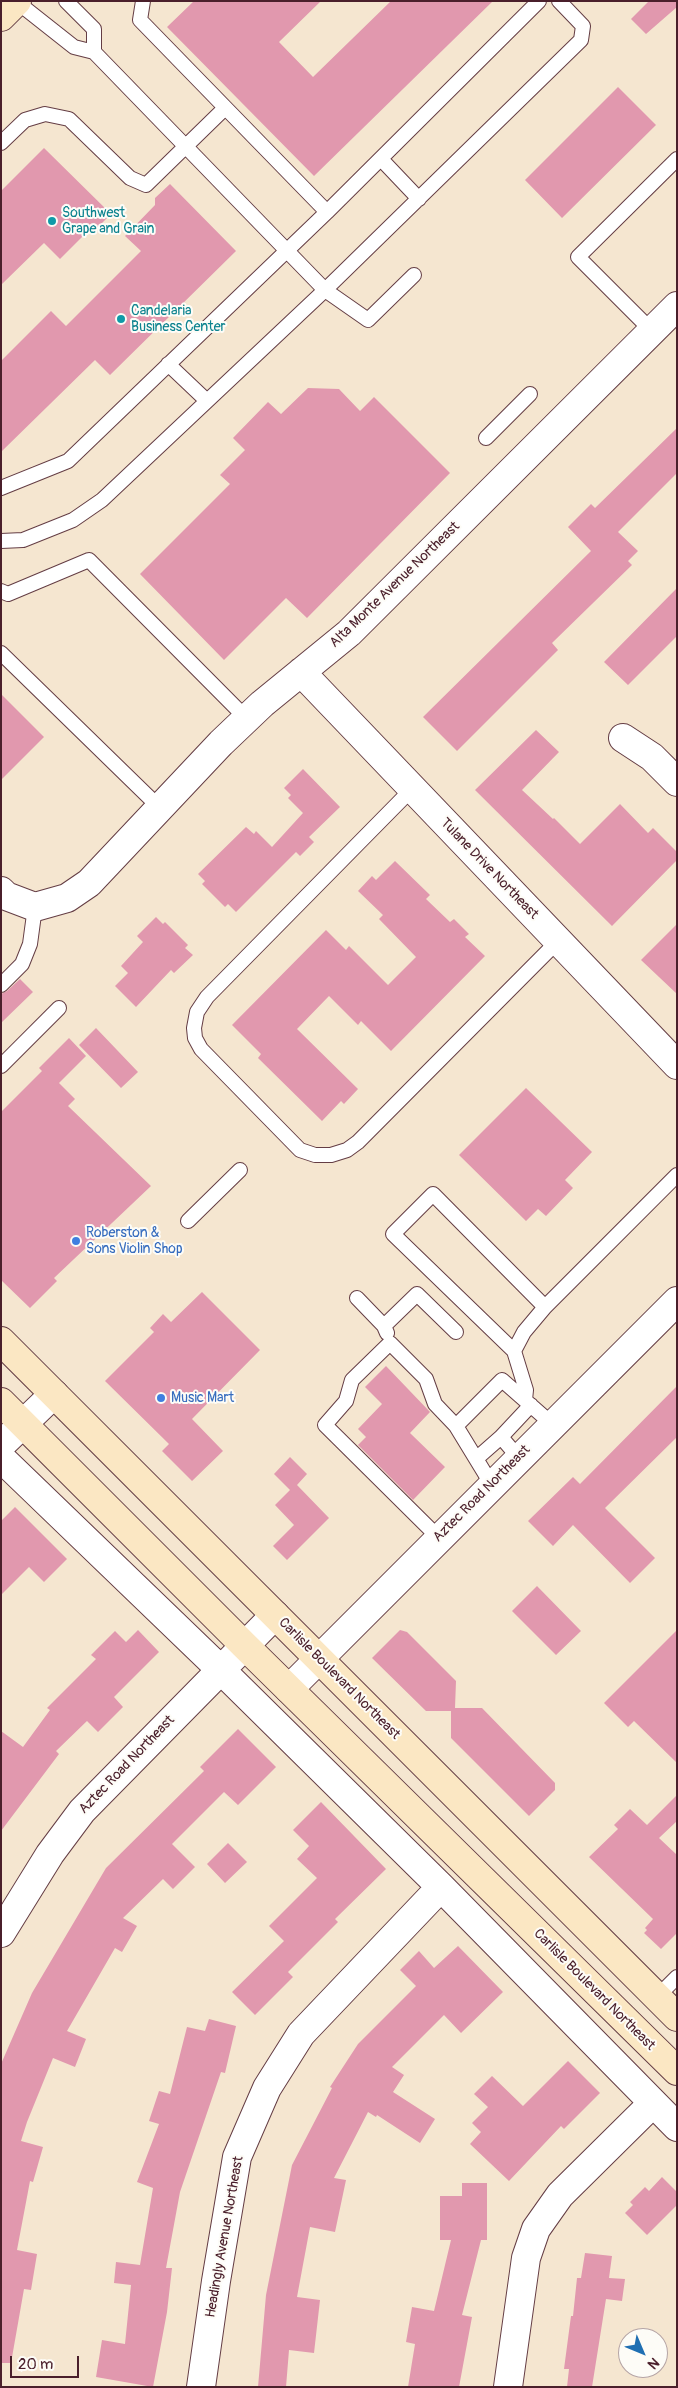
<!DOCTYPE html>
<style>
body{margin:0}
#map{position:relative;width:678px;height:2388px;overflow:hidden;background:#f5e6d0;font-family:Pangolin,sans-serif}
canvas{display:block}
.frame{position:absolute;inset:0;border:2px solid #4a1f2b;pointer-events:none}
.north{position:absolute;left:618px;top:2328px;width:50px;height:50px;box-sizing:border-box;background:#fdfcf7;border:1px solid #b5a4a5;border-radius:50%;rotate:135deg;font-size:14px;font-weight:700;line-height:20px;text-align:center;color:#4a1f2b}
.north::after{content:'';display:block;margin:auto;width:18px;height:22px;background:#1f6fb2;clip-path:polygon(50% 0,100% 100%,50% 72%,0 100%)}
.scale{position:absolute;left:10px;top:2356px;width:69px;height:22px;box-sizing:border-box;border:2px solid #4a1f2b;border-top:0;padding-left:6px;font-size:15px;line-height:18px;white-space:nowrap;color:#4a1f2b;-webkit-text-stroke:4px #fdfcf7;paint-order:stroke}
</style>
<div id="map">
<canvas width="678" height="2388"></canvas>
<div class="frame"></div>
<div class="north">N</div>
<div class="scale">20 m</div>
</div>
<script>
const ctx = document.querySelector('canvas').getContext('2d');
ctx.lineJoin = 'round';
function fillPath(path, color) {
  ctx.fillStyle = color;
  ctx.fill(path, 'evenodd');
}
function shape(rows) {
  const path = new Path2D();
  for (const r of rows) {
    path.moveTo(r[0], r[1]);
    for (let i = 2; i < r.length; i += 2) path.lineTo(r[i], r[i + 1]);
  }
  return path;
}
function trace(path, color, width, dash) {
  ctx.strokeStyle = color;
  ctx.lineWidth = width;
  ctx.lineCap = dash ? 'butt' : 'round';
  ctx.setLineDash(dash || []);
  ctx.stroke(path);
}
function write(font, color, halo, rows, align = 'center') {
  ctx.font = font + ' Pangolin,sans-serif';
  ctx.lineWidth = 4;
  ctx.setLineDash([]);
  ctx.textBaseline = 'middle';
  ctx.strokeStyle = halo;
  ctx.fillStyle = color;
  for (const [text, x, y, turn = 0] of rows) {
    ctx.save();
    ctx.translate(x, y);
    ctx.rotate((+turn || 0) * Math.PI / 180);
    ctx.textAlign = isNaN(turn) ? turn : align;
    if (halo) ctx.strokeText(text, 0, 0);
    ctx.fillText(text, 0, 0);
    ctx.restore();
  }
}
const building = shape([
 [194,1,321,1,279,42,313,77,391,1,493,1,314,176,167,27],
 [649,1,677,1,677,7,646,34,631,19],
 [618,87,656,125,562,218,525,180],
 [44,148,111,214,96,229,89,230,60,259,44,243,1,285,1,191],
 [170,184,236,251,110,375,95,360,1,452,1,361,51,311,66,326,141,251,125,236,155,205,155,198],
 [308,388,339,389,360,411,374,397,450,473,307,618,286,598,224,660,140,574,230,484,220,475,245,450,233,438,268,402,281,414],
 [677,428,677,473,618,532,638,551,628,561,632,565,552,643,558,650,457,751,423,717,591,551,568,527,591,504,595,508],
 [677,588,677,636,628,685,604,662],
 [1,694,44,737,1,780],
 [536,730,559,752,522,790,553,819,554,818,580,844,620,804,648,833,653,828,677,852,677,860,612,926,475,790],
 [303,769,340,807,309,837,314,842,300,856,296,852,236,912,228,904,225,907,202,884,205,881,198,874,246,827,254,834,256,831,272,847,303,813,288,798,291,795,284,788],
 [395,861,430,895,426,899,450,922,454,919,469,934,465,937,485,956,391,1051,361,1021,358,1025,329,996,297,1029,358,1089,344,1104,341,1101,322,1121,258,1058,261,1054,232,1025,326,930,346,950,349,946,388,985,416,957,379,919,383,915,358,891,372,876,376,880],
 [156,917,163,924,165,922,188,945,185,948,193,955,174,973,171,970,136,1007,115,986,128,973,121,966,143,942,137,936],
 [677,924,677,994,641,960],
 [20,979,33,992,1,1023,1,994,7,991],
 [96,1028,138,1072,121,1088,79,1045],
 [69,1038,86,1056,59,1083,75,1099,68,1106,151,1186,54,1278,57,1281,30,1308,1,1280,1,1112,42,1071,39,1068],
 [526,1088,592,1152,565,1180,573,1188,546,1216,538,1209,526,1221,459,1155],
 [202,1292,260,1350,192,1419,223,1451,192,1481,162,1451,169,1444,105,1381,154,1332,150,1328,163,1314,171,1322],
 [386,1366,430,1412,410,1433,445,1467,413,1500,358,1445,366,1437,358,1429,382,1404,365,1387],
 [677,1386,677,1437,605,1508,655,1558,630,1583,573,1525,553,1546,528,1521,573,1477,580,1484],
 [290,1457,307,1474,297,1485,329,1518,287,1560,273,1546,294,1525,275,1505,290,1490,274,1474],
 [15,1507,67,1559,44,1582,29,1567,1,1595,1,1521],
 [537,1586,581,1631,556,1655,512,1611],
 [138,1630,159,1652,114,1697,123,1707,98,1732,87,1721,56,1751,59,1754,1,1831,1,1731,23,1747,50,1710,47,1708,96,1659,91,1655,115,1631,126,1642],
 [400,1630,407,1632,456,1681,455,1708,482,1708,555,1783,555,1790,529,1816,451,1738,451,1711,426,1711,372,1658],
 [677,1630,677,1763,634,1721,628,1727,604,1703],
 [238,1729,276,1767,238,1805,224,1792,172,1844,195,1867,173,1889,163,1879,123,1918,137,1926,122,1952,115,1948,67,2031,86,2039,75,2067,53,2058,27,2122,21,2141,43,2147,33,2182,30,2181,17,2250,37,2254,31,2290,24,2289,11,2363,1,2363,1,2064,32,1993,106,1868,204,1771,200,1767],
 [677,1795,677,1821,659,1838,677,1855,677,1933,661,1949,644,1933,647,1930,645,1928,653,1919,589,1857,618,1829,614,1825,630,1809,647,1825],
 [321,1802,386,1869,335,1919,338,1922,288,1972,293,1977,255,2015,232,1992,284,1941,269,1926,317,1878,297,1859,309,1846,293,1830],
 [228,1843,247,1862,225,1883,207,1864],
 [458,1946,503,1992,461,2033,444,2015,392,2067,404,2075,393,2092,435,2119,420,2143,377,2115,376,2117,368,2112,334,2178,346,2180,335,2232,310,2227,297,2297,320,2300,314,2353,289,2350,286,2387,258,2387,266,2295,292,2165,332,2088,330,2087,358,2044,416,1986,400,1970,419,1951,434,1968],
 [209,2019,236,2026,225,2073,221,2072,180,2192,166,2268,172,2268,167,2312,153,2387,96,2377,102,2340,125,2344,131,2285,114,2283,116,2262,140,2265,153,2188,137,2182,159,2124,149,2121,159,2091,170,2094,187,2027,205,2031],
 [568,2061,600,2093,564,2129,561,2126,509,2181,470,2144,481,2132,472,2123,488,2107,474,2094,492,2076,523,2106],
 [662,2177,677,2192,677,2205,647,2235,625,2213,633,2205,630,2202,645,2187,649,2191],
 [462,2183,487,2183,487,2240,481,2240,462,2315,472,2317,459,2387,408,2387,415,2344,406,2342,412,2307,434,2311,451,2240,440,2240,440,2196,462,2196],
 [585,2253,612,2256,609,2278,625,2279,622,2301,606,2299,592,2387,567,2387,569,2369,564,2369,571,2316,573,2316,577,2278,581,2278]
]);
const lane = shape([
 [17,2,74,47,94,52,94,29,66,1],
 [94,52,325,290,368,320,414,275],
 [1,143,25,120,45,114,69,119,130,178,146,185,225,108],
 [381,159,419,199],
 [327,212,539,1],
 [652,331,578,257,677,159],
 [168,364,207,401],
 [486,438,530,394],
 [1,488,68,461,327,212,140,20,143,1],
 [1,541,23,540,73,520,102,500,325,290,581,40,583,26,559,1],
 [1,591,8,594,89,560,247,719],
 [1,653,160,808],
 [412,789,207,997,197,1012,194,1028,195,1038,201,1049,300,1150,315,1155,331,1155,347,1150,358,1142,558,941],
 [1,985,22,964,30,944,35,907],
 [1,1066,59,1008],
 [188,1221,240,1170],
 [357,1298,384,1326,387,1333],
 [384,1326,417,1294,456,1332],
 [514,1351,524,1332,545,1307,677,1175],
 [525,1400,526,1390,514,1351,393,1234,433,1194,545,1307],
 [501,1437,531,1405],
 [476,1459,501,1437,519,1458],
 [492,1485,456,1426,502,1380,552,1424],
 [439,1538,325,1425,346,1401,352,1380,390,1343,426,1379,435,1404,456,1426],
 [657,1997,677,1977]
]);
const street = shape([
 [301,672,677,1065],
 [623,738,652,757,677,782],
 [1,891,6,896,35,907,67,898,89,883,221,743,262,704,349,633,677,306],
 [1,1445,54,1394],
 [1,1458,220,1669,441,1887,677,2127],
 [289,1689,677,1301],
 [1,1933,50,1854,82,1811,275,1615],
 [201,2387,216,2281,237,2157,267,2088,301,2034,441,1887],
 [508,2387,526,2258,536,2229,560,2195,653,2103]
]);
const secondary = shape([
 [1,17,17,1],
 [1,1341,677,2017],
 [1,1402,244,1645,677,2071]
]);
const markers = [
 [52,221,5,"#0f9aa8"],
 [121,319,5,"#0f9aa8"],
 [76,1241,5,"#3f7fe0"],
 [161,1398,5,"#3f7fe0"]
];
const cultureNames = [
 ["Southwest",62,213],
 ["Grape and Grain",62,229],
 ["Candelaria",131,311],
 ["Business Center",131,327]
];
const streetNames = [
 ["Alta Monte Avenue Northeast",395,585,-44],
 ["Tulane Drive Northeast",489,869,46],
 ["Aztec Road Northeast",482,1494,-45],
 ["Carlisle Boulevard Northeast",339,1679,45],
 ["Aztec Road Northeast",127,1765,-46],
 ["Carlisle Boulevard Northeast",594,1990,45],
 ["Headingly Avenue Northeast",225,2237,-80]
];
const shopNames = [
 ["Roberston &",86,1233],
 ["Sons Violin Shop",86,1249],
 ["Music Mart",171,1398]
];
fillPath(building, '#e198ae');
trace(lane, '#643d44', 16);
trace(street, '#643d44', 30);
trace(secondary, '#643d44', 30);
trace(lane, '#fff', 14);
trace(street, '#fff', 28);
trace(secondary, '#fbe7c3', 28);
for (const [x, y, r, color] of markers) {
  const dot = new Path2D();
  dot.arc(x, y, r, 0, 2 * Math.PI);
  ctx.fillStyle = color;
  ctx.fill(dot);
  trace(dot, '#fdfcf7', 2);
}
write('14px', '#0d838f', '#fdfcf7', cultureNames, 'left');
write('14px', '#4a1f2b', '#fdfcf7', streetNames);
write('14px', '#366cbe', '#fdfcf7', shopNames, 'left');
</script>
